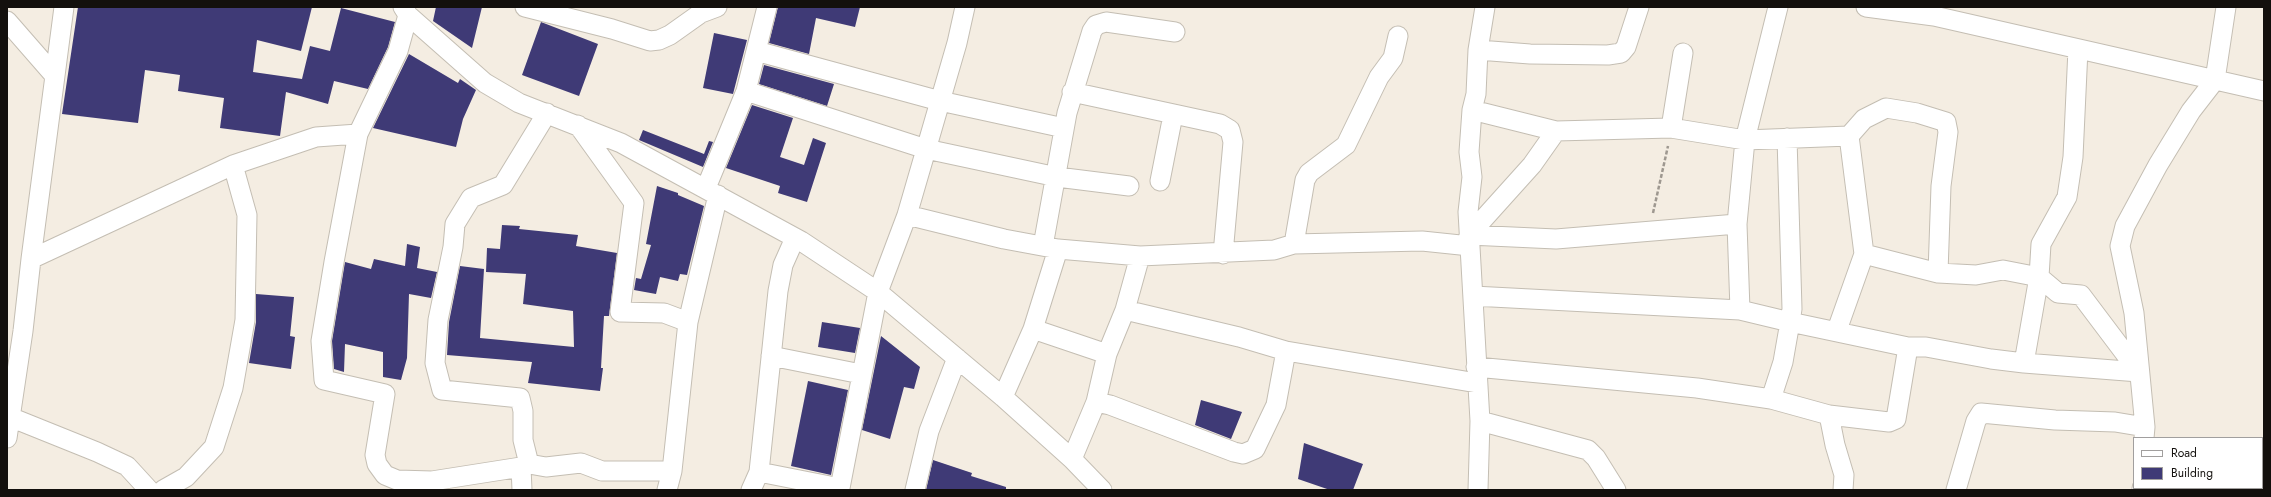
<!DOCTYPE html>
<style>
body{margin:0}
#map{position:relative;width:2271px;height:497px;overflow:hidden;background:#f4ede2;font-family:Jost,sans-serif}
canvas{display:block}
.frame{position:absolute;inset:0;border:8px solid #13100d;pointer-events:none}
.legend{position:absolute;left:2133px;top:437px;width:130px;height:52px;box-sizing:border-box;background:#fff;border:1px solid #a19f9e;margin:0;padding:5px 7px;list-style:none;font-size:12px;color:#13100d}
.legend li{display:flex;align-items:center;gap:8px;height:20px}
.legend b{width:20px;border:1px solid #a19f9e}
</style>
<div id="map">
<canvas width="2271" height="497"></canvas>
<div class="frame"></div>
<ul class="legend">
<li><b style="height:5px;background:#fff"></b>Road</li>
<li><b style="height:11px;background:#3f3a76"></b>Building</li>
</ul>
</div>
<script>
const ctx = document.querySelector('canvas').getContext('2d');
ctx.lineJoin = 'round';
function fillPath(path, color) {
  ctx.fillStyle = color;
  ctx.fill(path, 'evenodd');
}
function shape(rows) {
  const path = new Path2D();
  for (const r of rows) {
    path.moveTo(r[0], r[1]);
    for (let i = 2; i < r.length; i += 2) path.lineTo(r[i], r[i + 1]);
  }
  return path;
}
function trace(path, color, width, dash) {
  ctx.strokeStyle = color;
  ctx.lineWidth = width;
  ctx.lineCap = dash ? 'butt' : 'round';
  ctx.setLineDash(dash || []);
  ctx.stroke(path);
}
const building = shape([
 [78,7,312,7,301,51,257,40,253,72,302,79,310,46,330,51,341,8,395,22,388,47,368,89,334,81,328,104,286,92,280,136,220,128,224,98,178,91,180,75,145,70,138,123,62,114],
 [436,7,482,7,472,48,433,21],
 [778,7,860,7,855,27,816,18,809,54,769,43],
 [541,22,598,44,579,96,522,75],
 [714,33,747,40,733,94,703,88],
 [409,54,458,83,460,79,476,90,463,119,456,147,373,128],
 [764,65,834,84,827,106,759,84],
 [752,105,793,118,780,157,804,165,813,138,826,143,807,202,778,193,780,186,726,168],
 [643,130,704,154,709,141,713,142,703,167,639,140],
 [657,186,678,193,678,195,704,206,687,275,680,274,678,281,660,277,656,294,634,290,636,278,641,279,651,245,646,244],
 [502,225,520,226,519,229,578,235,576,246,617,253,609,316,604,316,601,368,603,368,600,391,528,383,532,362,447,355,449,322,460,266,484,269,480,338,574,347,573,311,523,304,526,274,486,272,487,248,500,249],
 [407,244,420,247,417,268,437,272,431,298,409,294,407,358,401,380,383,377,383,352,345,344,344,372,334,369,332,341,345,262,371,269,374,259,405,266],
 [256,294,294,297,290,336,295,337,291,369,249,363,256,322],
 [822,322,860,328,855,353,818,347],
 [881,336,920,367,914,389,904,387,890,439,862,430],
 [808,381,848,390,831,475,791,466],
 [1201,400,1242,412,1231,439,1195,425],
 [1304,443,1363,464,1353,490,1330,490,1298,479],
 [933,460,972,473,971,476,1006,487,1006,490,926,490]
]);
const path = shape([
 [1653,213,1668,146]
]);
const minor = shape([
 [403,7,408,15,485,83,519,103,621,143,801,241,878,292,1003,397,1072,459,1102,490],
 [525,7,612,29,650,41,659,40,670,35,701,13,717,7],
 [1866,7,1934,16,2264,91],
 [408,15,398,51,358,134,334,262,321,341,324,380,385,394,375,455,377,464,385,475,397,480,432,481,521,467,522,490],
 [7,21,55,76],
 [1478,50,1530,54,1608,55,1621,53,1626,47,1639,7],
 [756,51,940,101,1064,128],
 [746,91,926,149,1057,177,1129,186],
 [1072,92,1220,124,1230,130,1233,142,1223,254],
 [1472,110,1556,131,1671,128,1745,140,1849,136,1864,254,1938,273,1976,275,2003,270,2039,277,2058,293,2081,295,2139,372],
 [547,113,503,185,471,198,455,224,453,247,438,320,435,363,442,390,520,398,523,411,523,440,529,464,546,467,581,463,602,471,672,471],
 [578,125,634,203,620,312,664,313,688,322,672,471,667,490],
 [1671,128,1683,53],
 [1849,136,1864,119,1886,108,1917,113,1946,122,1948,132,1941,186,1938,273],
 [1160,181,1173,115],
 [706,188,746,91,767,7],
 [907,215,957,43,965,7],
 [1469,235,1556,239,1737,224],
 [1469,235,1532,165,1556,131],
 [1294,244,1305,180,1309,173,1346,145,1379,77,1393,58,1398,36],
 [1043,246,1067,113,1092,31,1096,25,1106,22,1175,32],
 [31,259,233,165,316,137,358,134],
 [1473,296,1740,310,1790,322,1792,309,1787,138],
 [1125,310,1140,256],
 [1740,310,1737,224,1745,140,1778,7],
 [688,322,718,195],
 [1033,329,1107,354],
 [1837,330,1864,254],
 [771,356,861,374],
 [2024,363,2139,372],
 [1476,367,1697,388,1771,399,1783,362,1790,322,1908,347,1926,347,1991,359,2024,363,2039,277,2041,244,2067,197,2073,157,2078,49],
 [1003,397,1033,329,1058,249],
 [1771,399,1829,415,1835,445,1844,475,1843,490],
 [1096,402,1107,354,1125,310,1239,337,1286,351,1477,383],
 [1829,415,1889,422,1896,419,1908,347],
 [10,417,97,452,127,466,149,490],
 [1480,421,1588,450,1596,458,1616,490],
 [7,438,23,331,31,259,64,7],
 [2144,438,2145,427,2134,313,2120,246,2125,226,2158,165,2191,111,2215,80,2226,7],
 [1072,459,1096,402,1110,405,1234,452,1243,454,1255,449,1276,405,1286,351],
 [759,472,840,488,878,292,907,215,1004,239,1058,249,1140,256,1274,250,1294,244,1422,241,1470,246],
 [2142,488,2142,490],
 [163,490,186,477,214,447,233,388,245,320,247,215,233,165],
 [751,490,759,472,778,291,783,265,795,238],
 [915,490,929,431,957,358],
 [1478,490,1480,421,1468,212,1472,177,1469,152,1472,110,1476,94,1478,50,1485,7],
 [1956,490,1976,421,1981,413,2055,420,2115,422,2145,427]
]);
fillPath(building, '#3f3a76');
trace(minor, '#c4beb3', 21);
trace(path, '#9e9890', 2.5, [4, 2]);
trace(minor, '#fff', 19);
</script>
